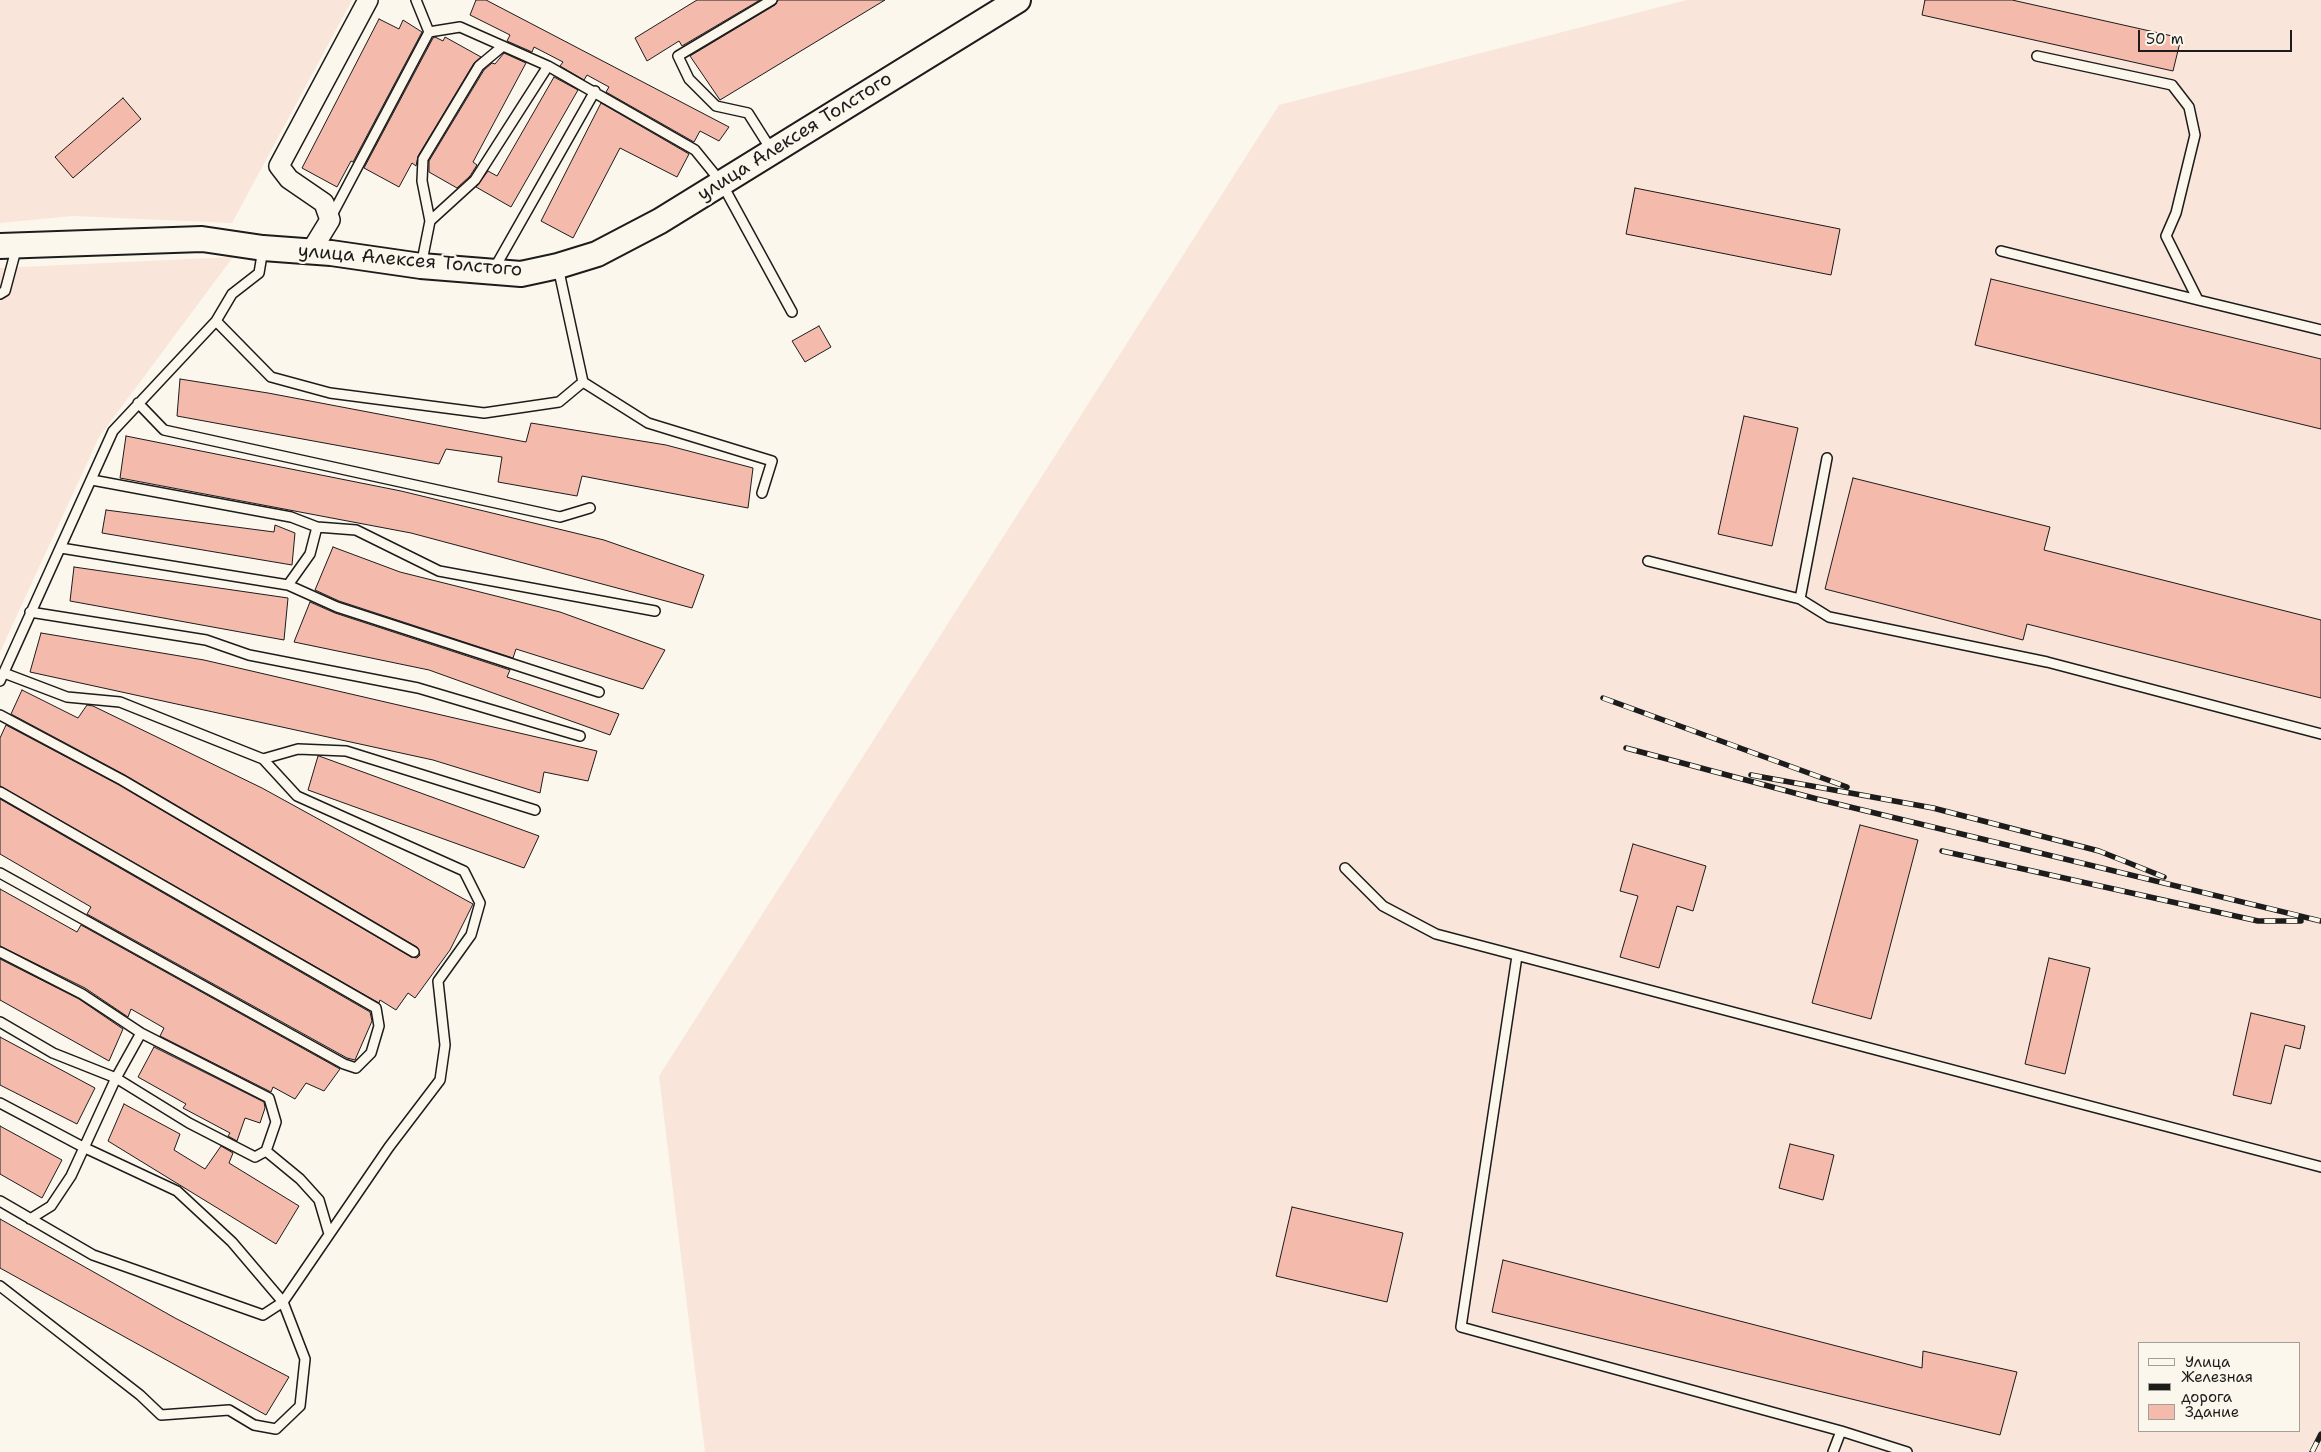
<!DOCTYPE html>
<meta charset="utf-8">
<style>
body{margin:0}
#map{position:relative;width:2321px;height:1452px;overflow:hidden;background:#fbf7ec;font-family:"Shantell Sans",sans-serif}
canvas{display:block}
.legend{position:absolute;left:2138px;top:1342px;width:162px;height:90px;box-sizing:border-box;background:#fbf7ec;border:1px solid #a29f99;margin:0;padding:6px 9px;list-style:none;font-size:15px;color:#1c1c1c}
.legend li{display:flex;align-items:center;gap:10px;height:25px}
.legend b{width:25px;border:1px solid #a29f99}
.scale{position:absolute;left:2138px;top:30px;width:154px;height:22px;box-sizing:border-box;border:2px solid #1c1c1c;border-top:0;padding-left:6px;font-size:15px;line-height:18px;white-space:nowrap;color:#1c1c1c;-webkit-text-stroke:4px #fbf7ec;paint-order:stroke}
</style>
<div id="map">
<canvas width="2321" height="1452"></canvas>
<ul class="legend">
<li><b style="height:6px;background:#fbf7ec"></b>Улица</li>
<li><b style="height:6px;background:#1c1c1c"></b>Железная дорога</li>
<li><b style="height:14px;background:#f4baac"></b>Здание</li>
</ul>
<div class="scale">50 m</div>
</div>
<script>
const ctx = document.querySelector('canvas').getContext('2d');
ctx.lineJoin = 'round';
function fillPath(path, color) {
  ctx.fillStyle = color;
  ctx.fill(path, 'evenodd');
}
function shape(rows) {
  const path = new Path2D();
  for (const r of rows) {
    path.moveTo(r[0], r[1]);
    for (let i = 2; i < r.length; i += 2) path.lineTo(r[i], r[i + 1]);
  }
  return path;
}
function trace(path, color, width, dash) {
  ctx.strokeStyle = color;
  ctx.lineWidth = width;
  ctx.lineCap = dash ? 'butt' : 'round';
  ctx.setLineDash(dash || []);
  ctx.stroke(path);
}
function write(font, color, halo, rows, align = 'center') {
  ctx.font = font + ' "Shantell Sans",sans-serif';
  ctx.lineWidth = 4.5;
  ctx.setLineDash([]);
  ctx.textBaseline = 'middle';
  ctx.strokeStyle = halo;
  ctx.fillStyle = color;
  for (const [text, x, y, turn = 0] of rows) {
    ctx.save();
    ctx.translate(x, y);
    ctx.rotate((+turn || 0) * Math.PI / 180);
    ctx.textAlign = isNaN(turn) ? turn : align;
    if (halo) ctx.strokeText(text, 0, 0);
    ctx.fillText(text, 0, 0);
    ctx.restore();
  }
}
const built = shape([
 [0,0,352,0,232,223,73,216,0,223],
 [1687,0,2321,0,2321,1452,705,1452,659,1076,1279,105],
 [2140,1343,2300,1343,2300,1431,2140,1431],
 [233,257,99,437,0,652,0,268]
]);
const building = shape([
 [476,0,486,0,729,127,719,141,700,131,694,142,606,92,609,87,587,75,584,80,560,66,563,62,534,47,532,52,507,41,510,35,470,15,476,0],
 [697,0,760,0,682,46,679,41,647,61,635,38,697,0],
 [778,0,885,0,720,100,690,56,775,5,778,0],
 [1925,0,2012,0,2181,38,2173,71,1922,15,1925,0],
 [379,19,399,29,403,20,422,32,353,162,351,161,337,187,302,168,379,19],
 [435,37,443,41,445,37,481,57,474,63,418,156,416,166,412,163,399,187,364,168,433,38,435,37],
 [504,53,526,63,473,162,477,165,470,176,457,188,429,172,429,161,484,70,492,63,495,64,504,53],
 [554,77,578,90,511,207,476,187,488,171,497,176,554,77],
 [123,98,141,119,73,178,55,157,123,98],
 [601,103,689,154,677,177,620,148,573,238,541,221,601,103],
 [1635,188,1840,229,1831,275,1626,234,1635,188],
 [1991,279,2321,359,2321,429,1975,345,1991,279],
 [819,326,831,347,805,362,792,341,819,326],
 [180,379,268,393,526,442,531,423,666,445,753,468,748,508,582,476,577,496,498,482,502,457,446,449,439,464,177,416,180,379],
 [1744,416,1798,428,1772,546,1718,534,1744,416],
 [126,436,401,491,604,540,704,575,692,608,411,533,120,478,126,436],
 [1853,478,2050,527,2044,550,2321,620,2321,698,2027,624,2023,640,1825,589,1853,478],
 [106,510,274,532,275,525,295,533,292,565,102,533,106,510],
 [333,547,400,572,560,612,665,650,643,689,516,649,513,658,339,601,315,590,333,547],
 [74,567,288,598,284,640,70,601,74,567],
 [310,602,335,613,510,670,507,677,619,714,610,735,429,670,294,642,310,602],
 [41,633,204,660,597,751,588,781,544,772,540,793,433,760,30,672,41,633],
 [22,690,78,718,87,705,93,706,262,788,473,904,450,950,415,998,408,993,396,1010,380,1000,379,1003,0,786,0,738,6,725,119,785,411,957,417,958,420,955,417,947,125,775,11,714,22,690],
 [318,756,319,756,539,836,524,868,308,790,318,756],
 [0,799,370,1012,372,1021,355,1060,347,1058,87,914,91,907,0,854,0,799],
 [1860,825,1918,840,1871,1019,1812,1003,1860,825],
 [1633,844,1706,866,1693,911,1677,906,1659,968,1620,957,1638,896,1620,891,1633,844],
 [0,889,77,932,81,925,340,1069,324,1091,306,1083,295,1099,273,1087,271,1092,160,1036,164,1028,131,1009,128,1017,85,988,0,946,0,889],
 [2049,958,2090,968,2065,1074,2025,1064,2049,958],
 [0,959,79,999,123,1029,109,1061,0,1000,0,959],
 [2251,1013,2305,1026,2300,1049,2285,1045,2271,1104,2233,1095,2251,1013],
 [0,1037,95,1088,77,1124,0,1085,0,1037],
 [154,1047,264,1102,265,1108,260,1123,245,1118,237,1141,228,1136,230,1133,183,1108,186,1104,138,1077,154,1047],
 [124,1104,180,1134,174,1150,205,1169,221,1146,233,1153,229,1163,299,1206,276,1244,108,1141,124,1104],
 [0,1126,62,1160,42,1198,0,1174,0,1126],
 [1790,1144,1834,1155,1823,1200,1779,1188,1790,1144],
 [1292,1207,1403,1233,1387,1302,1276,1276,1292,1207],
 [0,1219,175,1318,289,1377,266,1415,0,1268,0,1219],
 [1503,1260,1922,1368,1923,1351,2017,1372,2000,1435,1492,1312,1503,1260]
]);
const service = shape([
 [429,32,460,27,548,66,695,150,721,182,792,312],
 [2037,56,2172,85,2189,107,2195,135,2176,213,2166,236,2198,300,2321,330],
 [772,151,748,113,716,106,689,79,678,56,772,0],
 [331,217,429,32,416,0],
 [430,221,422,181,423,159,479,66,503,46],
 [2001,251,2198,300],
 [421,266,430,221,475,180,548,66],
 [558,267,583,382,648,423,772,461,762,493],
 [494,269,595,91],
 [0,294,5,291,17,246],
 [216,321,271,377,330,393,484,413,559,402,583,382],
 [138,403,164,430,560,517,590,508],
 [1827,458,1800,599,1829,617,2047,662,2321,734],
 [92,480,291,517,317,527,356,530,439,571,655,611],
 [61,548,288,585,310,554,317,527],
 [1648,561,1800,599],
 [288,585,337,607,599,692],
 [30,612,206,640,249,655,418,688,580,736],
 [4,673,67,697,120,702,263,759,298,749,346,751,535,810],
 [0,681,113,431,216,321,232,294,259,273,263,249],
 [0,715,122,780,414,952],
 [0,792,376,1008,379,1026,371,1053,356,1068,344,1064,0,873],
 [1345,868,1383,906,1436,934,2321,1167],
 [0,952,82,994,141,1033,116,1078,71,1176,51,1206,30,1219],
 [1517,956,1461,1327,1841,1431,1907,1452],
 [0,1022,53,1053,116,1078,189,1123,255,1157,266,1151,276,1122,269,1098,141,1033],
 [0,1103,83,1147,177,1191,232,1242,283,1302,305,1359,300,1406,276,1429,254,1425,229,1410,161,1415,140,1395,0,1286],
 [266,1151,300,1179,319,1200,329,1234],
 [0,1201,93,1255,263,1315,283,1302,389,1147,440,1080,445,1045,438,981,471,935,480,903,464,871,297,796,263,759],
 [1833,1452,1841,1431]
]);
const minor = shape([
 [311,251,330,220,324,203,289,179,279,166,368,0]
]);
const tertiary = shape([
 [0,246,202,239,263,248,331,253,421,266,521,274,558,266,597,254,660,221,1018,0]
]);
const rail = shape([
 [1603,698,1847,787],
 [1626,748,1817,799,2321,921],
 [1751,775,1933,808,2099,851,2164,877],
 [1942,851,2258,921,2301,921],
 [2312,1452,2321,1434]
]);
const streetNames = [
 ["улица Алексея Толстого",795,137,-32],
 ["улица Алексея Толстого",410,261,5]
];
fillPath(built, '#f9e5d9');
fillPath(building, '#f4baac');
trace(building, '#1c1c1c', 1);
trace(service, '#1c1c1c', 12);
trace(minor, '#1c1c1c', 22);
trace(tertiary, '#1c1c1c', 28);
trace(service, '#fbf7ec', 9);
trace(minor, '#fbf7ec', 19);
trace(tertiary, '#fbf7ec', 24);
trace(rail, '#1c1c1c', 5.5);
trace(rail, '#fbf7ec', 4, [11]);
write('19px', '#1c1c1c', '#fbf7ec', streetNames);
</script>
